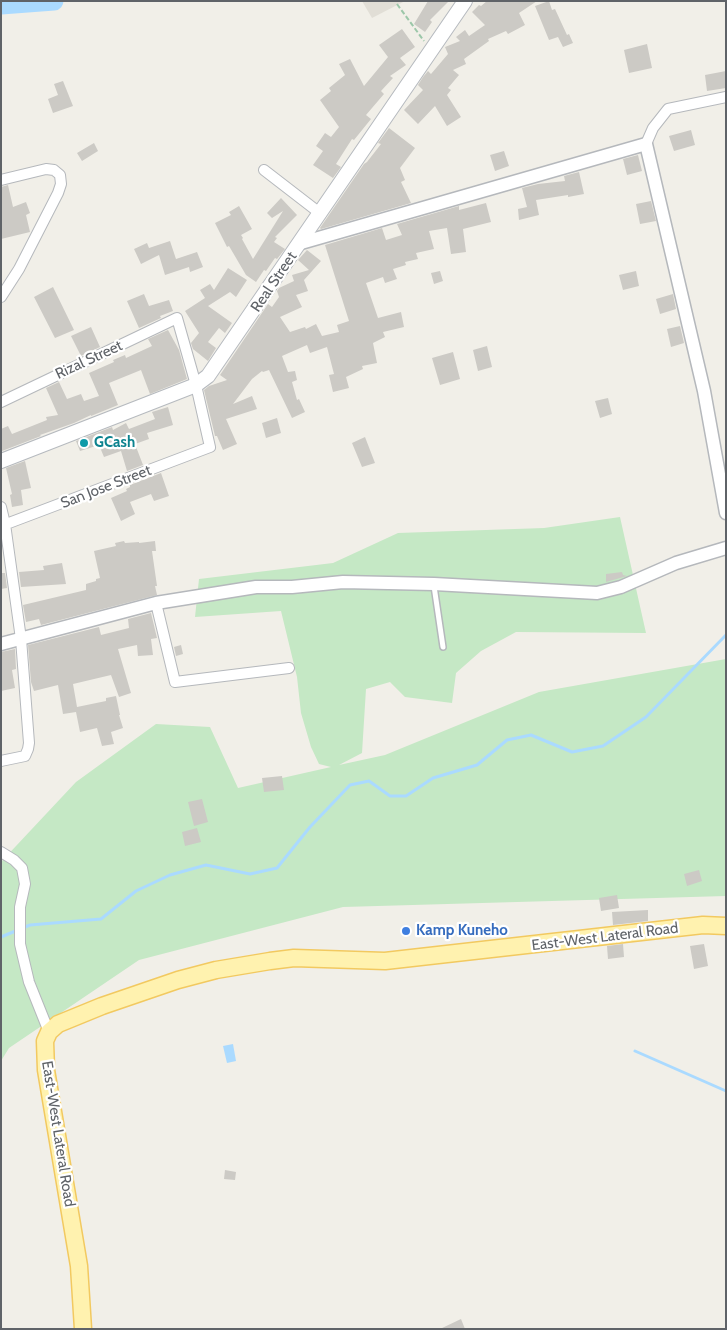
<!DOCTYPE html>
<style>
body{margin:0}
#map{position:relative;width:727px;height:1330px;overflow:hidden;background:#f1efe8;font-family:Cabin,sans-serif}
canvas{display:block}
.frame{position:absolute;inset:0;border:2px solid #5f6368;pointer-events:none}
</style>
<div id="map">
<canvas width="727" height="1330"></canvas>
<div class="frame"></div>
</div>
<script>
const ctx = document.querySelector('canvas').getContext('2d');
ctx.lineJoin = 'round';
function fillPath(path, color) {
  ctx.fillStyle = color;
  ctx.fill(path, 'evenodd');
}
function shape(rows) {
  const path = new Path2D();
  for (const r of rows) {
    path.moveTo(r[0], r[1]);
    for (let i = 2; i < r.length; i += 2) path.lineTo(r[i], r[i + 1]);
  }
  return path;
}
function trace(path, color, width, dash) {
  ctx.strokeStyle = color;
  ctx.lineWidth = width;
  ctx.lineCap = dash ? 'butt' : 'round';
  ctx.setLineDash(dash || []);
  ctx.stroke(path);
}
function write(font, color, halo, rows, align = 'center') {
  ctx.font = font + ' Cabin,sans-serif';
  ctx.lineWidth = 4.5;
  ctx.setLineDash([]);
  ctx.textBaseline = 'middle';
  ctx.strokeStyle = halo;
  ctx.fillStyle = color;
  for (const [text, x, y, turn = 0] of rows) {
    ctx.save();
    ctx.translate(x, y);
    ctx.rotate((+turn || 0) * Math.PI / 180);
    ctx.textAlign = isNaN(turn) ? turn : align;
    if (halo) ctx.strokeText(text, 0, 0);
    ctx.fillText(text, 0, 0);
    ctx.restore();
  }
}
const education = shape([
 [362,1,405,1,372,18]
]);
const green = shape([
 [620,517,646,633,516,632,481,651,456,673,452,703,405,697,390,682,366,689,362,753,339,765,385,755,539,692,726,659,726,896,343,907,139,960,9,1048,1,1061,1,862,76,782,156,724,210,727,238,788,331,767,319,764,311,747,301,713,297,677,281,611,195,617,199,579,333,563,398,533,544,528]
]);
const water = shape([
 [233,1044,236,1061,227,1063,223,1046]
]);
const stream = shape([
 [1,937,30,925,101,919,136,891,170,875,206,865,250,874,277,868,310,827,350,785,369,781,390,796,406,796,433,778,477,765,507,740,531,735,572,752,603,746,646,717,726,635],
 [635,1051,726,1091]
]);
const river = shape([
 [1,5,54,1]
]);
const building = shape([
 [428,1,449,1,430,20,432,22,425,32,414,24],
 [487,1,537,1,519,13,525,25,508,34,506,31,488,39,489,41,464,59,466,64,453,70,459,75,448,88,451,90,447,95,461,117,447,126,435,106,418,124,404,110,423,90,418,85,423,77,428,71,431,74,448,54,445,47,460,41,456,37,465,30,469,36,485,25,472,12,479,5,481,6],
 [549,1,552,10,555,9,567,35,569,34,573,43,563,47,558,37,549,40,535,6],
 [402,29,415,47,400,58,406,65,390,76,393,78,381,91,384,94,366,115,371,119,354,140,352,139,336,164,341,167,333,178,313,165,323,151,316,146,325,133,331,137,339,127,320,100,331,91,329,88,345,75,339,64,350,59,364,86,388,57,379,45],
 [647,44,652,68,629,73,624,50],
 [726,71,726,88,707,91,705,75],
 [63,81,73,106,53,113,48,99,58,95,54,84],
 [389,128,415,148,400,168,405,180,401,182,411,203,321,229,320,228,364,164,367,162,381,144,378,143],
 [691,130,695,145,674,151,669,136],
 [94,143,98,151,82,161,77,153],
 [504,151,509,166,495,171,490,155],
 [638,155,642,171,627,175,623,159],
 [579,172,584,194,568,197,568,195,536,200,539,215,519,220,518,209,527,207,522,188,538,184,565,181,564,176],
 [8,185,13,207,26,202,30,213,26,215,30,232,1,239,1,187],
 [281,198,297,215,275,237,277,238,274,242,285,249,277,259,275,258,266,271,264,270,256,282,246,275,229,246,227,247,215,223,231,215,229,212,239,206,252,229,241,235,243,238,242,239,253,259,283,211,272,218,267,213],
 [651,201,656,221,640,224,636,204],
 [486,203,491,222,463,229,466,252,451,254,447,228,429,231,434,249,416,253,418,259,405,262,406,265,393,269,397,279,385,283,383,277,366,283,378,318,401,312,404,327,383,332,385,337,373,343,377,363,362,366,363,369,346,377,349,388,333,392,329,375,334,374,327,347,310,353,307,345,282,356,288,372,295,371,297,380,292,382,297,400,299,399,305,412,292,418,269,370,263,372,262,371,252,379,233,404,252,396,257,409,226,419,237,444,223,450,217,436,215,436,204,390,209,386,227,380,220,375,268,304,272,307,279,297,277,291,279,288,294,281,292,275,309,270,298,260,307,250,321,261,304,280,308,291,296,295,302,307,280,317,290,332,305,327,306,329,316,324,322,336,339,332,337,325,349,321,325,245,382,228,386,240,402,235,397,224,459,206,459,210],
 [170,241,176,259,197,252,203,267,190,272,189,267,165,275,159,255,141,264,134,249,147,243,149,248],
 [228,268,247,280,236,297,230,292,208,306,232,323,225,333,219,328,208,342,216,348,208,361,193,349,191,343,199,333,185,311,205,298,200,290,210,284,214,290],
 [440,271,443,281,434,284,431,273],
 [636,271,639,286,623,290,619,275],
 [53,287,74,330,55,338,34,297],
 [144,294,149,306,169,300,173,311,160,316,161,318,139,328,127,301],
 [673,294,676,309,660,314,656,299],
 [680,326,684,343,671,347,667,329],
 [91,327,100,347,81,356,71,336],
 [168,330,179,350,187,379,150,394,141,370,109,383,118,405,91,416,91,415,74,423,40,435,41,436,2,451,1,429,8,426,12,434,47,420,46,417,58,415,46,388,59,382,67,399,81,394,84,401,99,396,89,373,114,362,113,360,125,355,126,358,152,346,148,339],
 [487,346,492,367,478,371,473,350],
 [453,352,460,379,440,385,432,358],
 [608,398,612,414,600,418,595,401],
 [168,407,173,425,147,433,149,439,135,444,143,465,127,471,121,451,104,457,99,445,80,451,76,441,112,427,113,430,126,423,129,429,155,419,152,412],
 [277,418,281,433,266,438,262,423],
 [365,437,375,463,362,467,352,443],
 [25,461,31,488,21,490,23,505,12,507,10,495,12,494,6,468],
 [161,473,169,496,154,501,151,494,130,502,135,514,121,521,111,498,127,491,126,489,130,487,130,485],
 [124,541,125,543,139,542,139,543,155,541,156,551,152,551,157,586,155,586,157,595,41,625,39,619,26,622,23,605,86,590,86,584,96,581,96,579,100,578,94,551,116,546,115,543],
 [62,563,66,584,21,587,19,572,44,570,43,566],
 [622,572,623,575,627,576,606,582,606,574],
 [1,573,5,573,7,588,1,589],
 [151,613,157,638,151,639,153,655,138,656,137,645,118,649,131,693,119,697,111,675,73,684,77,707,106,701,106,698,116,696,120,715,119,715,123,728,111,732,114,744,102,746,97,728,80,732,76,712,63,714,58,685,34,691,31,682,28,645,99,627,101,635,129,628,128,619],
 [181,645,183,654,176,656,174,647],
 [15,649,16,669,12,670,15,688,1,691,1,652],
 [282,776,284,790,264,792,262,778],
 [202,799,208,822,194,826,188,802],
 [197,828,201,842,185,846,182,832],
 [699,870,702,881,687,886,684,874],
 [617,895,619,908,601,911,599,898],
 [648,910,648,921,613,925,612,912],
 [623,944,624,957,608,959,607,946],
 [704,944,708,966,694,969,690,946],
 [225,1170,236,1172,235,1180,224,1179],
 [461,1319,465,1329,440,1329]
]);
const path = shape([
 [397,4,424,41]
]);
const service = shape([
 [434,586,443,647]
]);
const minor = shape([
 [646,144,653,128,668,109,726,97],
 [264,170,321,214],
 [1,180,46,169,54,170,60,175,61,184,58,193,19,269,1,297],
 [1,402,177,318,196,385,210,447,1,526],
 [1,507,5,524,21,639,29,743,28,749,25,756,1,761],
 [156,603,175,682,289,668],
 [1,852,14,860,22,868,25,884,20,907,20,944,29,982,49,1032]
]);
const tertiary = shape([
 [301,243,646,144,704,391,726,513],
 [1,644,156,603,256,587,292,587,343,582,434,584,597,593,621,587,676,563,726,548]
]);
const secondary = shape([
 [1,461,196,385,208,376,465,1]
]);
const primary = shape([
 [83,1329,79,1266,46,1070,45,1041,49,1032,58,1024,102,1006,178,980,216,970,270,961,294,958,385,961,703,925,726,926]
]);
const markers = [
 [84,443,5,"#0f9aa8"],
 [406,931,5,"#3f7fe0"]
];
const streetNames = [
 ["Real Street",274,282,-56],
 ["Rizal Street",89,360,-25],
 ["San Jose Street",106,487,-21],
 ["East-West Lateral Road",605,937,-7],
 ["East-West Lateral Road",58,1134,81]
];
const cultureNames = [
 ["GCash",94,443]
];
const shopNames = [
 ["Kamp Kuneho",416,931]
];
fillPath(education, '#e1ded6');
fillPath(green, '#c5e8c5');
fillPath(water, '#aadaff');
trace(stream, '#aadaff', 3);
trace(river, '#aadaff', 19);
fillPath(building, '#cccac5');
trace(service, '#b5b8bc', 8);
trace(minor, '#b5b8bc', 12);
trace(tertiary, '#b5b8bc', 15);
trace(secondary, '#b6babf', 16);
trace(primary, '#f2c960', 19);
trace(path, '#9cc7a9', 2, [5, 2.5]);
trace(service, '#fff', 5);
trace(minor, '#fff', 10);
trace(tertiary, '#fff', 12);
trace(secondary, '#fff', 14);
trace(primary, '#fff2af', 16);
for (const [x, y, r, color] of markers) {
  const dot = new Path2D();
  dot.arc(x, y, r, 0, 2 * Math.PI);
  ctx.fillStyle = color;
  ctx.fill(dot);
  trace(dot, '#fff', 2);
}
write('15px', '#5f6368', '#fff', streetNames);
write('bold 15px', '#0d838f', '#fff', cultureNames, 'left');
write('bold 15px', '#366cbe', '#fff', shopNames, 'left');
</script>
